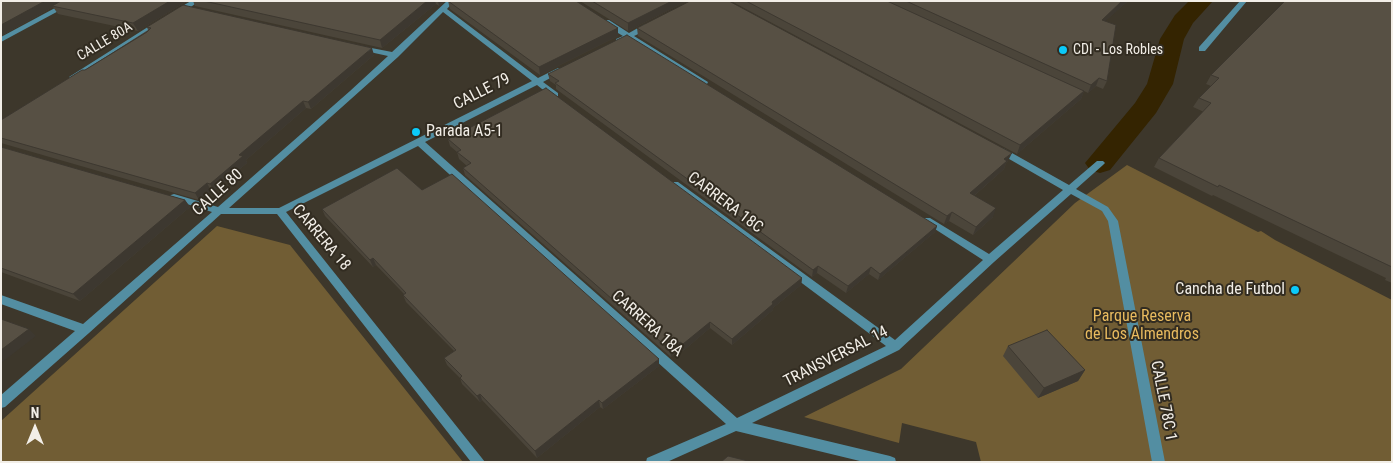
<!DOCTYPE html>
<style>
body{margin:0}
#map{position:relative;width:1393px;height:463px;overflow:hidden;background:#3d372b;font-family:"Roboto Condensed",sans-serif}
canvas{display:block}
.frame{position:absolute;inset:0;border:2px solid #f2eee7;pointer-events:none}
.north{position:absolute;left:10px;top:403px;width:50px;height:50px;-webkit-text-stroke:4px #322c21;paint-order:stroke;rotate:0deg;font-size:14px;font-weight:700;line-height:20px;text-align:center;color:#f2eee7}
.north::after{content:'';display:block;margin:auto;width:18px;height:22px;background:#f2eee7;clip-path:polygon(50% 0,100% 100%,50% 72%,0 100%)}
</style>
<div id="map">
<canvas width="1393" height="463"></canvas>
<div class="frame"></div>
<div class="north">N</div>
</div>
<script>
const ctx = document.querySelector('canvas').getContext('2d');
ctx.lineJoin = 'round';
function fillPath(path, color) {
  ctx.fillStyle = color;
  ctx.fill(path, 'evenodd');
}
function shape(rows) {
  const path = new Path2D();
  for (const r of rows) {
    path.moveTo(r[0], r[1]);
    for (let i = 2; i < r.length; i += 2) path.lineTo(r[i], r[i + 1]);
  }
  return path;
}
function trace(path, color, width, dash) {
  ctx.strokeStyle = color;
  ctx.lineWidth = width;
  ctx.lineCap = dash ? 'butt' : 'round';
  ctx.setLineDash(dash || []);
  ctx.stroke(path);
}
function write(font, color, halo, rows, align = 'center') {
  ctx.font = font + ' "Roboto Condensed",sans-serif';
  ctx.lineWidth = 4;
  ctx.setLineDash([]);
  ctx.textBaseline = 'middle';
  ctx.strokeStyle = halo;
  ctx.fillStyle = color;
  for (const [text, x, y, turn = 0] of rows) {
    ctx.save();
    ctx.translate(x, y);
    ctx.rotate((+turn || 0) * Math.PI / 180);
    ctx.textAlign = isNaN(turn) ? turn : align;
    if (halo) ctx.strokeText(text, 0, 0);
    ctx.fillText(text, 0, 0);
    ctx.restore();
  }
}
const green = shape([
 [1127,165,1258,232,1261,231,1275,240,1392,300,1392,462,981,462,976,442,902,423,899,443,804,417,901,369,1075,203],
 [217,226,290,245,463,462,1,462,1,421]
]);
const canal = shape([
 [1189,1,1213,1,1193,23,1184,39,1173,84,1156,113,1110,170,1100,173,1090,170,1085,163,1135,103,1147,84,1160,39,1175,15,1189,1]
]);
const minor = shape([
 [68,1,77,1,1,42,1,37,68,1],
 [191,1,199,1,180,15,174,15,174,11,191,1],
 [447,1,454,1,447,9,538,78,558,68,564,68,565,70,543,82,558,93,558,97,552,97,537,85,425,142,737,418,886,346,672,186,670,184,672,182,678,182,895,340,983,260,924,222,922,220,924,218,930,218,989,254,1063,190,997,152,996,150,997,148,1003,148,1069,185,1097,161,1103,161,1105,163,1103,165,1076,189,1108,207,1118,221,1165,462,1152,462,1108,221,1102,211,1071,194,994,262,899,350,752,423,890,456,895,458,896,462,864,462,736,431,667,462,646,462,647,458,726,424,418,146,286,212,485,462,471,462,277,214,221,214,89,333,5,407,1,408,1,395,75,331,1,304,1,295,83,324,212,212,171,199,169,197,171,195,174,194,218,207,350,91,388,56,356,49,356,45,392,52,447,1],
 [443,12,532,81,279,208,229,208,398,57,443,12],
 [1240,1,1247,1,1205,51,1199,51,1199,47,1240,1],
 [603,20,609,20,629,33,645,24,651,24,651,28,634,36,708,82,707,84,701,84,629,39,622,43,616,43,616,39,623,36,603,24,603,20],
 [151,25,157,25,158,27,76,79,70,79,69,77,151,25]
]);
const wall = shape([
 [1,1,187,1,138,31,58,14,53,7,1,36],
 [193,1,444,1,439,6,436,4,382,48,195,6],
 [448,1,618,28,618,36,540,75,450,9],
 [580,1,687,1,628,31],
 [731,1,1128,1,1105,21,1107,81,1103,89,1096,86,1088,93,1084,91,1081,99,1017,154],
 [1392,1,1392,283,1385,280,1386,278,1213,195,1212,196,1154,167,1159,158,1204,112,1193,107,1199,98,1211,86,1206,84,1211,75],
 [147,27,374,55,311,109,306,108,246,160,247,163,214,191,211,191,199,200,1,143,1,120,85,70,148,30],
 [637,28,1008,161,1006,163,1004,169,974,196,993,217,973,235,949,221,944,224,638,36],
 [548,74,937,226,935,232,878,280,869,274,846,293,817,273,812,277,556,89,556,85,550,81],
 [448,139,802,278,801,285,773,308,773,310,732,345,710,328,683,351,680,349,671,357,465,175,463,168,467,166,459,159,457,152,450,146],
 [1,147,185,200,190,207,80,301,1,272],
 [422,190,659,366,603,409,600,407,537,458,482,400,480,402,462,384,460,378,447,365,444,358,454,351,406,302,403,295,404,294,376,265,373,267,325,216,322,209],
 [1008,346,1085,370,1078,381,1038,398,1003,356]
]);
const shadedWall = shape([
 [45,1,64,1,52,6,53,7,1,36,1,25],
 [170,1,187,1,138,31,133,23],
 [427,1,435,1,436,4,382,48,380,40],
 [438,1,444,1,439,6],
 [672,1,687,1,628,31,628,23],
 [1122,1,1128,1,1098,28,1102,20],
 [618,28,618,36,540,75,539,67],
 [372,48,374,55,311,109,308,102],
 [1099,78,1096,86,1088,93,1091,85],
 [1084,91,1081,99,1017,154,1020,145],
 [303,101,306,108,246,160,247,163,214,191,210,184,239,155],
 [1012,153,1008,161,1006,163,1004,169,967,202,970,193,1004,159],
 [207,183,211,191,199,200,195,193],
 [185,200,190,207,80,301,73,294],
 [996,208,993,217,973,235,976,227],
 [952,212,949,221,944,224,947,216],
 [937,226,935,232,878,280,880,274],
 [373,258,376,265,373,267,370,260],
 [818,266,817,273,812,277,813,270],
 [871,267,869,274,846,293,848,286],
 [802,278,801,285,773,308,773,310,732,345,732,339,772,302],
 [710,322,710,328,683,351,683,344],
 [29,329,36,336,1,363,1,350],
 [680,342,680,349,671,357,670,350],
 [659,359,659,366,603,409,602,403],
 [1085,370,1078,381,1038,398,1044,388],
 [480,394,482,400,480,402,477,396],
 [599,400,600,407,537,458,535,451]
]);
const building = shape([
 [1,1,45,1,1,25,1,1],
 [61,1,170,1,133,23,52,6,61,1],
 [204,1,427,1,380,40,204,1],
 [448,1,576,1,618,28,539,67,448,1],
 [592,1,672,1,628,23,592,1],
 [690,1,729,1,1012,153,1004,159,1007,161,970,193,996,208,976,227,952,212,947,216,637,28,690,1],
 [746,1,887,1,1084,91,1020,145,746,1],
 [906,1,1122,1,1102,20,1116,25,1107,81,1099,78,1091,85,906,1],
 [1285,1,1392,1,1392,267,1219,185,1218,187,1159,158,1211,103,1199,98,1219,78,1211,75,1285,1],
 [183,5,372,48,308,102,303,101,239,155,243,156,210,184,207,183,195,193,1,138,1,120,82,70,85,70,147,32,151,28,147,27,183,5],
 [627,35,937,226,880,274,871,267,848,286,818,266,813,270,555,83,559,81,548,74,627,35],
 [546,88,802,278,772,302,773,304,732,339,710,322,683,344,680,342,670,350,463,168,471,163,457,152,461,150,448,139,546,88],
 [1,147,185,200,73,294,1,268,1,147],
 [397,168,422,190,452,174,659,359,602,403,599,400,535,451,480,394,477,396,460,378,462,376,444,358,456,350,403,295,406,293,373,258,370,260,322,209,397,168],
 [1,319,29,329,1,350,1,319],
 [1047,330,1085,370,1044,388,1008,346,1047,330],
 [728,456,752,462,721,462,728,456]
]);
const markers = [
 [1063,50,5,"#0bcafa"],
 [416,132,5,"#0bcafa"],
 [1295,290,5,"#0bcafa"]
];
const farStreetnames = [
 ["CALLE 80A",105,42,-31]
];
const farPoinames = [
 ["CDI - Los Robles",1073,50]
];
const streetNames = [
 ["CALLE 79",482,92,-27],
 ["CALLE 80",218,193,-42],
 ["CARRERA 18C",725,203,37],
 ["CARRERA 18",321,238,50],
 ["CARRERA 18A",647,324,42],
 ["TRANSVERSAL 14",836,357,-27],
 ["CALLE 78C 1",1163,401,79]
];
const poiNames = [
 ["Parada A5-1",426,132],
 ["Cancha de Futbol",1285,290,"right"]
];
const parkNames = [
 ["Parque Reserva",1142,317],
 ["de Los Almendros",1142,335]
];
fillPath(green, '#715d34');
fillPath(canal, '#342401');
fillPath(minor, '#538ea2');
fillPath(wall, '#4b453a');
fillPath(shadedWall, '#3d3830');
fillPath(building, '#575044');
trace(building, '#3d3830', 1);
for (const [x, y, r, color] of markers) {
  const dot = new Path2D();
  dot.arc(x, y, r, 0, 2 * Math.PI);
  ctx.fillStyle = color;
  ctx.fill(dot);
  trace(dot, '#322c21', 2);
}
write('14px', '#f2eee7', '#322c21', farStreetnames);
write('14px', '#f2eee7', '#322c21', farPoinames, 'left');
write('16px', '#f2eee7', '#322c21', streetNames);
write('16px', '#f2eee7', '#322c21', poiNames, 'left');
write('16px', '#e9bb5f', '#322c21', parkNames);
</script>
